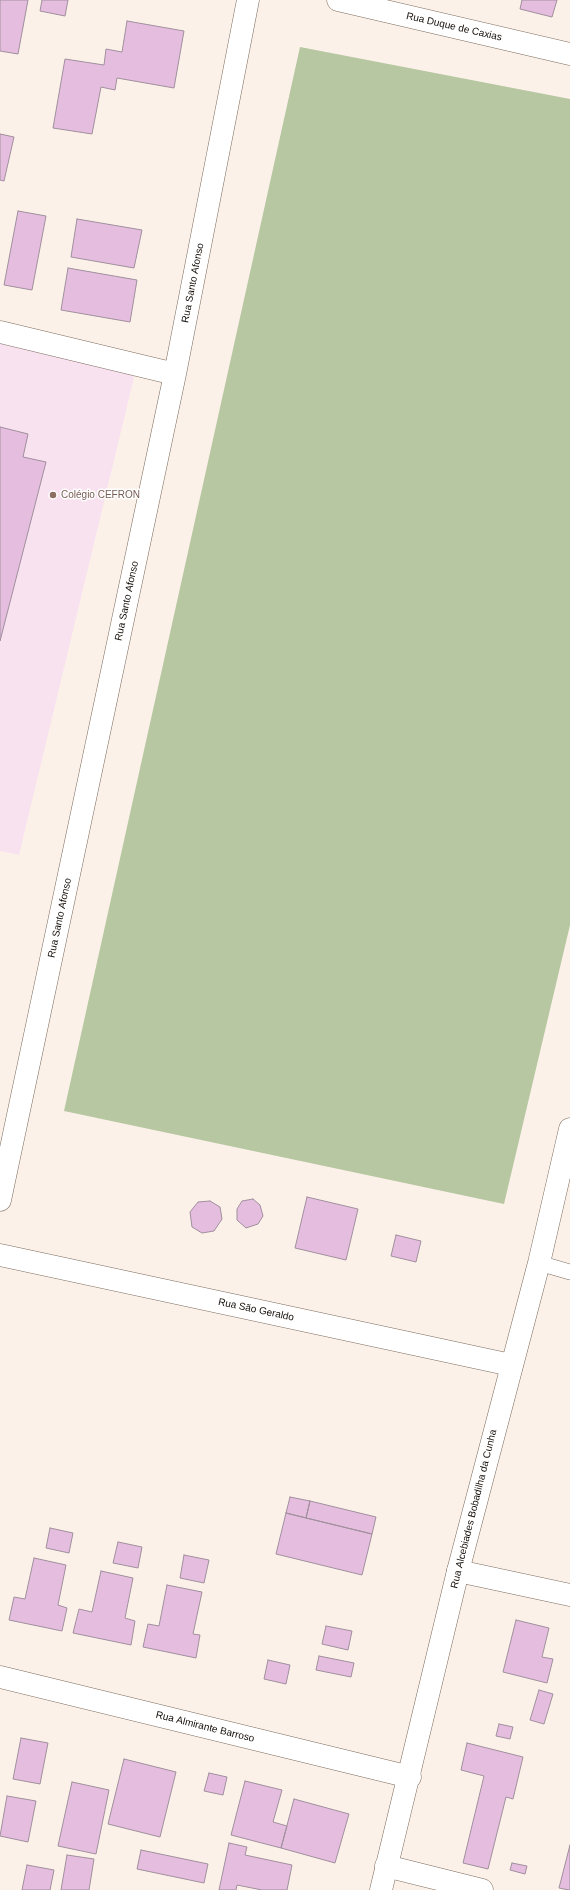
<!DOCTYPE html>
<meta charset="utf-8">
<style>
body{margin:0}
canvas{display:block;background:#fcf1e8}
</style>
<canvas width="570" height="1890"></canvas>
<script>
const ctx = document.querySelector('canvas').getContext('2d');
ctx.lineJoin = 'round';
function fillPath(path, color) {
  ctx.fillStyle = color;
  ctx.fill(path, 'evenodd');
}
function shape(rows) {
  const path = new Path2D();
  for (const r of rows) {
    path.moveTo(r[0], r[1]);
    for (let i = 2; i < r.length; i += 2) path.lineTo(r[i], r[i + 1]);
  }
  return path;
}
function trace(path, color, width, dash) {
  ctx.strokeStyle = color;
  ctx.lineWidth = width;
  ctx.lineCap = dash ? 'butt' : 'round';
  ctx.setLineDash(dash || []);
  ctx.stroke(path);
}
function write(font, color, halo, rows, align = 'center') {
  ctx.font = font + ' Helvetica,sans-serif';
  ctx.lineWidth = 3;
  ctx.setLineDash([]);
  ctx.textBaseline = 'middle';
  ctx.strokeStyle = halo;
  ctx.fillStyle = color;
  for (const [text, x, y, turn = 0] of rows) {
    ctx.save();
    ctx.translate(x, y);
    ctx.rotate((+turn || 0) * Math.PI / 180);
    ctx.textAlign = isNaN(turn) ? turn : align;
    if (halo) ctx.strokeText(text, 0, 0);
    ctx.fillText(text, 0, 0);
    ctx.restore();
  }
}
const education = shape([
 [0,342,136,369,19,855,0,851]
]);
const green = shape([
 [300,47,570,99,570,925,504,1204,64,1111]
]);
const building = shape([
 [0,0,28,0,18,54,0,51,0,0],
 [42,0,68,0,65,16,40,11,42,0],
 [522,0,557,0,552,17,520,9,522,0],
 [127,21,184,31,174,88,117,78,115,90,101,87,92,134,53,128,65,59,104,65,106,49,122,52,127,21],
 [0,134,14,137,4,181,0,180,0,134],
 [18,211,46,216,32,290,4,285,18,211],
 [77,219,142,230,134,268,71,257,77,219],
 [68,268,137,280,130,322,61,310,68,268],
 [0,427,28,434,23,457,46,462,0,641,0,427],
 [307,1197,358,1209,346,1260,295,1248,307,1197],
 [253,1199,260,1205,263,1216,258,1224,246,1228,237,1220,237,1209,242,1201,253,1199],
 [210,1201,220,1207,222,1219,214,1231,202,1233,192,1227,190,1212,198,1202,210,1201],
 [396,1235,421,1241,416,1262,391,1256,396,1235],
 [290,1497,310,1501,306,1518,286,1513,290,1497],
 [310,1501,376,1517,372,1534,306,1518,310,1501],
 [286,1513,372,1534,362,1575,276,1554,286,1513],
 [50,1528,73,1533,69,1553,46,1548,50,1528],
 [118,1542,142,1547,138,1568,113,1563,118,1542],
 [184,1555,209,1560,204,1583,180,1578,184,1555],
 [34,1558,66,1565,58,1605,67,1608,62,1631,9,1620,14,1597,25,1599,34,1558],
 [101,1571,133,1578,125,1618,135,1621,131,1645,73,1633,79,1609,92,1612,101,1571],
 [167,1585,202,1592,193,1634,200,1635,196,1658,143,1647,148,1624,159,1626,167,1585],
 [516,1620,549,1628,542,1657,553,1659,547,1683,503,1672,516,1620],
 [326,1626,352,1631,348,1650,322,1644,326,1626],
 [319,1656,354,1663,351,1677,316,1670,319,1656],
 [268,1660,290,1665,286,1684,264,1679,268,1660],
 [539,1690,553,1694,544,1724,530,1720,539,1690],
 [499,1724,513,1727,510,1739,496,1736,499,1724],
 [21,1738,48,1743,40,1784,13,1779,21,1738],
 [467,1743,523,1757,513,1799,506,1797,488,1869,463,1863,484,1776,461,1770,467,1743],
 [124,1759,176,1772,160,1837,108,1824,124,1759],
 [209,1773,227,1777,223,1795,204,1791,209,1773],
 [245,1781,282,1790,273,1822,287,1826,281,1848,231,1835,245,1781],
 [72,1782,109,1790,96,1854,58,1846,72,1782],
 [7,1796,36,1801,28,1842,0,1836,7,1796],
 [294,1799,349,1814,335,1863,281,1848,294,1799],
 [229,1843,247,1847,245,1855,292,1865,287,1890,262,1890,237,1885,236,1890,219,1890,229,1843],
 [570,1845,570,1890,569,1890,559,1888,570,1845],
 [141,1850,208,1864,204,1883,137,1869,141,1850],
 [67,1855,94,1859,89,1890,61,1890,67,1855],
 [512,1863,527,1866,525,1874,510,1870,512,1863],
 [27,1865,54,1870,50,1890,22,1890,27,1865]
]);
const service = shape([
 [539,1263,570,1272]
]);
const minor = shape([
 [338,0,570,54],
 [0,332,175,374],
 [0,1200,175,374,248,0],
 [0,1255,511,1365],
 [458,1571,570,1595],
 [0,1677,410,1777],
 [386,1866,482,1890]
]);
const tertiary = shape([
 [381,1890,458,1571,539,1263,570,1129]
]);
const markers = [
 [53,495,4,"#8d6e63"]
];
const streetNames = [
 ["Rua Duque de Caxias",454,27,13],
 ["Rua Santo Afonso",193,283,-79],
 ["Rua Santo Afonso",127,601,-78],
 ["Rua Santo Afonso",60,918,-78],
 ["Rua São Geraldo",256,1310,12],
 ["Rua Alcebiades Bobadilha da Cunha",474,1509,-76],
 ["Rua Almirante Barroso",205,1727,14]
];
const educationNames = [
 ["Colégio CEFRON",61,495]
];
fillPath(education, '#f8e2f0');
fillPath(green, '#b6c7a2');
fillPath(building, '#e5bedf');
trace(building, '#a08f9d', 1);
trace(service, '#7d6c5f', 16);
trace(minor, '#7d6c5f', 23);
trace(tertiary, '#7d6c5f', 23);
trace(service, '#fff', 15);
trace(minor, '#fff', 22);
trace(tertiary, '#fff', 22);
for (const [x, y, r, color] of markers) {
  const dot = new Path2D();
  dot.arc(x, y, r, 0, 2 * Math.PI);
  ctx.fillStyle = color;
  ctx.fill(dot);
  trace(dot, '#fff', 1.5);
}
write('10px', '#120c07', '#fff', streetNames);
write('10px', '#785e54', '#fff', educationNames, 'left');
</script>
